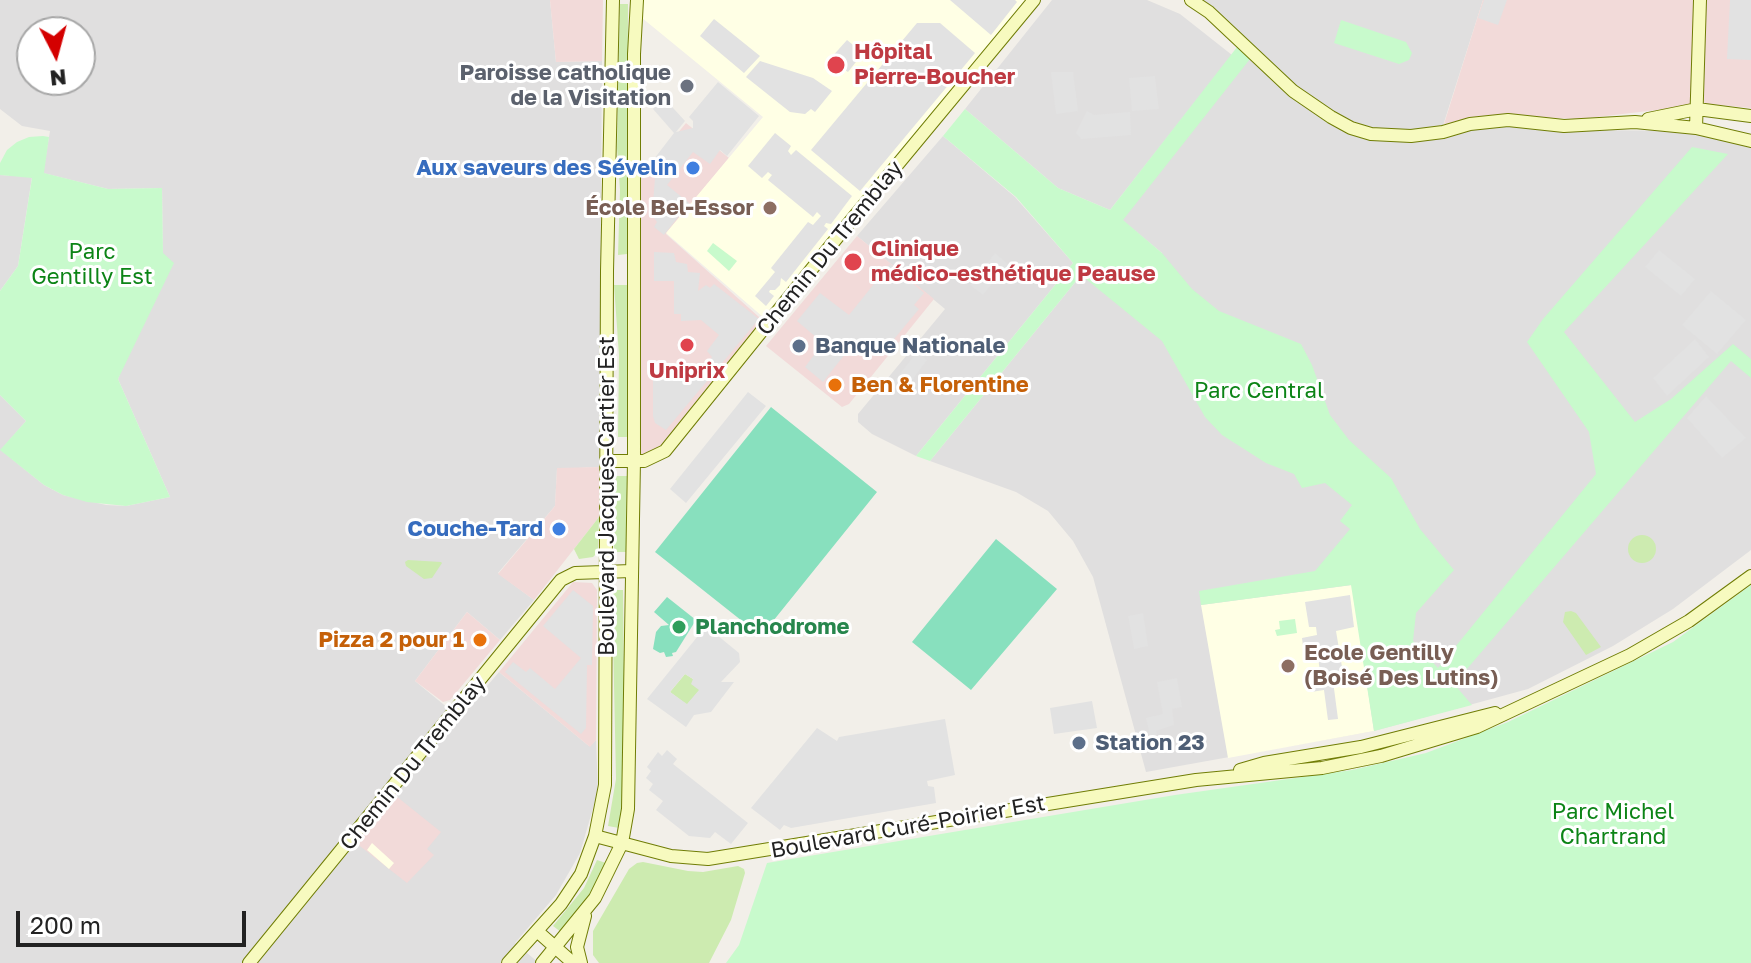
<!DOCTYPE html>
<meta charset="utf-8">
<style>
body{margin:0}
#map{position:relative;width:1751px;height:963px;overflow:hidden;background:#f2efe9;font-family:"Golos Text",sans-serif}
canvas{display:block}
.north{position:absolute;left:16px;top:16px;width:80px;height:80px;box-sizing:border-box;background:#fff;border:2px solid #a7a7a7;border-radius:50%;rotate:174deg;font-size:22px;font-weight:700;line-height:32px;text-align:center;color:#222}
.north::after{content:'';display:block;margin:auto;width:28px;height:36px;background:#d40000;clip-path:polygon(50% 0,100% 100%,50% 72%,0 100%)}
.scale{position:absolute;left:16px;top:911px;width:230px;height:36px;box-sizing:border-box;border:4px solid #222;border-top:0;padding-left:10px;font-size:24px;line-height:28px;white-space:nowrap;color:#222;-webkit-text-stroke:6px #fff;paint-order:stroke}
</style>
<div id="map">
<canvas width="1751" height="963"></canvas>
<div class="north">N</div>
<div class="scale">200 m</div>
</div>
<script>
const ctx = document.querySelector('canvas').getContext('2d');
ctx.lineJoin = 'round';
function fillPath(path, color) {
  ctx.fillStyle = color;
  ctx.fill(path, 'evenodd');
}
function shape(rows) {
  const path = new Path2D();
  for (const r of rows) {
    if (r.length === 3) {
      path.moveTo(r[0] + r[2], r[1]);
      path.arc(r[0], r[1], r[2], 0, 2 * Math.PI);
      continue;
    }
    path.moveTo(r[0], r[1]);
    for (let i = 2; i < r.length; i += 2) path.lineTo(r[i], r[i + 1]);
  }
  return path;
}
function trace(path, color, width, dash) {
  ctx.strokeStyle = color;
  ctx.lineWidth = width;
  ctx.lineCap = dash ? 'butt' : 'round';
  ctx.setLineDash(dash || []);
  ctx.stroke(path);
}
function write(font, color, halo, rows, align = 'center') {
  ctx.font = font + ' "Golos Text",sans-serif';
  ctx.lineWidth = 6;
  ctx.setLineDash([]);
  ctx.textBaseline = 'middle';
  ctx.strokeStyle = halo;
  ctx.fillStyle = color;
  for (const [text, x, y, turn = 0] of rows) {
    ctx.save();
    ctx.translate(x, y);
    ctx.rotate((+turn || 0) * Math.PI / 180);
    ctx.textAlign = isNaN(turn) ? turn : align;
    if (halo) ctx.strokeText(text, 0, 0);
    ctx.fillText(text, 0, 0);
    ctx.restore();
  }
}
const residential = shape([
 [0,0,550,0,556,62,602,61,599,467,557,469,555,506,498,573,534,600,500,640,467,612,415,681,460,718,499,672,589,746,596,740,598,791,580,853,556,895,515,943,539,963,0,963,0,395,26,421,1,450,44,485,63,495,106,505,126,506,170,497,118,379,163,253,162,188,108,189,43,173,50,131,22,126,0,109],
 [32,32,80,32,80,80,32,80],
 [1052,0,1147,0,1180,14,1232,55,1110,210,1058,188,965,109],
 [1188,0,1483,0,1440,135,1499,123,1580,130,1696,131,1751,143,1751,550,1673,609,1613,646,1528,689,1374,731,1146,772,1093,577,1073,541,1048,511,1016,492,930,461,1081,275,1162,253,1122,220,1244,53],
 [943,136,1015,197,1073,263,916,456,872,434,858,422,858,414,945,309,857,236],
 [0,175,32,177,18,266,0,291]
]);
const commercial = shape([
 [550,0,603,0,602,61,556,62],
 [1483,0,1751,0,1751,108,1708,104,1580,119,1489,115,1444,124],
 [686,123,729,158,666,234,768,325,665,451,634,461,633,187],
 [857,236,934,299,849,404,842,407,766,346],
 [599,467,599,517,534,600,498,574,555,506,557,468],
 [573,582,592,583,597,590,596,740,590,747,499,672],
 [467,612,500,640,450,700,443,702,415,681],
 [396,796,441,832,427,849,434,855,407,883,356,843]
]);
const education = shape([
 [637,0,1028,0,763,317,666,233,763,117,636,13],
 [1352,585,1374,731,1228,758,1201,605],
 [372,843,394,863,389,869,367,850]
]);
const grass = shape([
 [620,4,628,4,627,254,618,255,620,190,617,148],
 [614,285,627,285,627,437,618,437,619,355],
 [613,476,627,476,626,552,614,552],
 [599,517,598,552,593,557,579,559,574,549],
 [1642,549,14],
 [408,560,441,562,442,563,432,578,424,579,406,566,405,562],
 [612,590,623,590,625,782,619,828,608,826,616,779],
 [1571,611,1576,613,1601,647,1586,655,1563,622,1565,612],
 [685,674,693,679,700,690,687,705,670,692],
 [597,860,606,863,592,891,561,932,553,926,584,888],
 [643,862,688,871,703,872,738,866,744,869,745,873,731,920,709,963,599,963,593,955,593,931,629,869,637,863]
]);
const park = shape([
 [1341,20,1406,42,1412,53,1409,60,1399,64,1334,43],
 [1241,42,1254,54,1123,220,1162,253,1192,289,1219,311,1301,344,1312,365,1330,415,1349,440,1391,478,1420,529,1454,570,1416,613,1413,641,1438,668,1596,474,1589,432,1527,342,1543,319,1692,147,1728,154,1564,332,1635,422,1671,399,1733,344,1751,359,1751,378,1731,361,1454,684,1472,705,1374,731,1351,585,1201,605,1199,591,1315,571,1350,529,1340,521,1352,505,1325,483,1302,488,1294,474,1266,463,1222,435,1205,417,1162,341,1081,275,930,461,916,456,1073,263,1016,197,943,136,965,109,1058,188,1110,210],
 [43,136,49,137,44,173,108,189,162,188,163,253,174,263,118,379,170,497,126,506,87,502,63,495,44,485,0,450,26,421,0,395,0,291,18,266,32,178,0,175,0,163,7,150,17,142,29,137],
 [713,243,737,261,729,271,707,251],
 [1751,585,1751,963,726,963,739,945,767,863,1175,795,1352,770,1426,753,1508,722,1673,642],
 [1295,619,1297,633,1277,636,1275,630,1280,629,1279,621]
]);
const pitch = shape([
 [771,407,877,492,761,636,655,552],
 [996,539,1057,589,971,690,912,642],
 [667,597,696,620,676,652,672,653,673,656,666,657,664,652,660,653,653,649,656,632,661,626,669,625,654,612]
]);
const parking = shape([
 [950,0,1015,0,1017,2,991,35],
 [1484,0,1507,0,1498,25,1478,18],
 [1730,0,1751,0,1751,60,1727,59],
 [714,19,760,56,744,73,700,36],
 [917,23,940,23,975,53,860,191,811,150],
 [847,40,863,53,848,72,830,59],
 [760,61,813,78,832,91,815,112,811,109,805,114,790,112,746,77],
 [1051,72,1073,72,1078,111,1056,114],
 [1155,76,1159,109,1132,111,1129,78],
 [718,82,759,116,727,156,720,150,710,164,693,152,667,185,689,203,664,235,654,227,657,222,652,215,656,166,654,159,674,133,653,109,663,97,685,121,676,132,693,128,693,121,689,117],
 [1087,111,1094,115,1130,112,1131,135,1081,139,1076,133],
 [775,133,791,146,788,151,791,155,796,150,852,196,831,224,826,223,824,226,828,229,786,282,781,278,780,285,775,290,770,290,769,292,774,296,766,306,755,296,775,272,771,268,808,222,813,225,821,216,817,212,813,217,768,180,772,175,768,172,762,178,748,166],
 [1659,250,1695,279,1681,296,1645,267],
 [654,252,674,253,676,262,687,264,688,272,700,273,698,291,706,285,710,288,714,284,759,319,666,430,655,423,653,416,653,374,663,364,707,364,712,357,707,351,719,335,701,320,681,321,681,314,674,314,674,281,654,281],
 [995,253,1008,264,983,295,970,285],
 [890,264,924,293,914,305,919,309,885,350,880,346,876,348,870,358,853,344,823,382,805,367,823,343,797,321,820,293,849,315],
 [1711,291,1746,320,1717,354,1682,325],
 [1695,339,1709,357,1667,396,1653,378],
 [917,352,927,360,902,394,891,385],
 [748,392,766,406,686,503,670,489],
 [1706,396,1746,438,1722,458,1687,418],
 [573,590,593,606,592,665,587,665,586,728,581,734,505,672,513,662,526,672,530,668,555,689,581,658,543,626],
 [1350,595,1354,627,1336,631,1344,679,1333,681,1338,719,1328,720,1324,690,1311,692,1310,680,1321,678,1317,651,1304,653,1302,638,1317,635,1316,627,1309,627,1305,602],
 [1143,613,1148,646,1134,649,1128,616],
 [706,626,739,653,740,662,721,682,734,682,711,712,694,715,686,727,647,699],
 [685,674,693,679,691,684,699,690,687,704,670,692],
 [1177,678,1182,707,1172,709,1174,725,1156,731,1157,735,1150,736,1146,718,1163,714,1157,682],
 [1092,701,1097,728,1054,734,1050,708],
 [945,719,955,775,927,781,928,786,934,787,936,803,791,828,784,825,780,830,751,808,817,728,837,741,839,737],
 [667,750,677,759,673,764,748,823,731,844,715,832,710,838,689,836,656,810,663,801,649,790,653,784,646,778,651,771,647,767,658,752,662,756]
]);
const secondary = shape([
 [1191,0,1209,12,1293,91,1331,117,1351,128,1371,134,1411,136,1443,132,1470,124,1508,120,1564,126,1635,122,1696,128,1751,141],
 [1648,119,1697,109,1751,116],
 [1696,128,1700,0],
 [608,461,644,461,665,451,844,229,1034,0],
 [1240,770,1264,763,1361,747,1495,713],
 [595,836,671,856,708,859,1196,780,1322,768,1381,756,1477,727,1630,655,1689,621,1751,576],
 [537,931,573,963],
 [249,963,561,580,575,573,631,571],
 [508,963,561,904,581,874,595,836,605,785,607,271,613,0],
 [542,963,595,898,622,843,628,809,634,461,634,54,637,0],
 [581,963,577,947,585,916]
]);
const markers = [
 [836,65,10,"#e0444e"],
 [687,86,8,"#6b7280"],
 [693,168,8,"#3f7fe0"],
 [770,208,8,"#8d6e63"],
 [853,262,10,"#e0444e"],
 [687,345,8,"#e0444e"],
 [799,346,8,"#5c6f8a"],
 [835,385,8,"#e8710a"],
 [559,529,8,"#3f7fe0"],
 [679,627,8,"#2e9e5b"],
 [480,640,8,"#e8710a"],
 [1288,666,8,"#8d6e63"],
 [1079,743,8,"#5c6f8a"]
];
const healthNames = [
 ["Hôpital",854,52],
 ["Pierre-Boucher",854,77],
 ["Clinique",871,249],
 ["médico-esthétique Peause",871,274],
 ["Uniprix",687,371,"center"]
];
const worshipNames = [
 ["Paroisse catholique",671,73],
 ["de la Visitation",671,98]
];
const shopNames = [
 ["Aux saveurs des Sévelin",677,168],
 ["Couche-Tard",543,529]
];
const educationNames = [
 ["École Bel-Essor",754,208],
 ["Ecole Gentilly",1304,653,"left"],
 ["(Boisé Des Lutins)",1304,678,"left"]
];
const streetNames = [
 ["Chemin Du Tremblay",830,248,-51],
 ["Boulevard Jacques-Cartier Est",607,496,-90],
 ["Chemin Du Tremblay",413,763,-51],
 ["Boulevard Curé-Poirier Est",908,827,-10]
];
const parkNames = [
 ["Parc",92,252],
 ["Gentilly Est",92,277],
 ["Parc Central",1259,391],
 ["Parc Michel",1613,812],
 ["Chartrand",1613,837]
];
const serviceNames = [
 ["Banque Nationale",815,346],
 ["Station 23",1095,743]
];
const foodNames = [
 ["Ben & Florentine",851,385],
 ["Pizza 2 pour 1",464,640,"right"]
];
const leisureNames = [
 ["Planchodrome",695,627]
];
fillPath(residential, '#e0dfdf');
fillPath(commercial, '#f2dad9');
fillPath(education, '#ffffe5');
fillPath(grass, '#cdebb0');
fillPath(park, '#c8facc');
fillPath(pitch, '#88e0be');
fillPath(parking, '#e2e2e2');
trace(secondary, '#707d05', 14);
trace(secondary, '#f7fabf', 12);
for (const [x, y, r, color] of markers) {
  const dot = new Path2D();
  dot.arc(x, y, r, 0, 2 * Math.PI);
  ctx.fillStyle = color;
  ctx.fill(dot);
  trace(dot, '#fff', 3);
}
write('bold 22px', '#be3a42', '#fff', healthNames, 'left');
write('bold 22px', '#5b616d', '#fff', worshipNames, 'right');
write('bold 22px', '#366cbe', '#fff', shopNames, 'right');
write('bold 22px', '#785e54', '#fff', educationNames, 'right');
write('22px', '#222', '#fff', streetNames);
write('22px', '#0c8416', '#fff', parkNames);
write('bold 22px', '#4e5e75', '#fff', serviceNames, 'left');
write('bold 22px', '#c56008', '#fff', foodNames, 'left');
write('bold 22px', '#27864d', '#fff', leisureNames, 'left');
</script>
